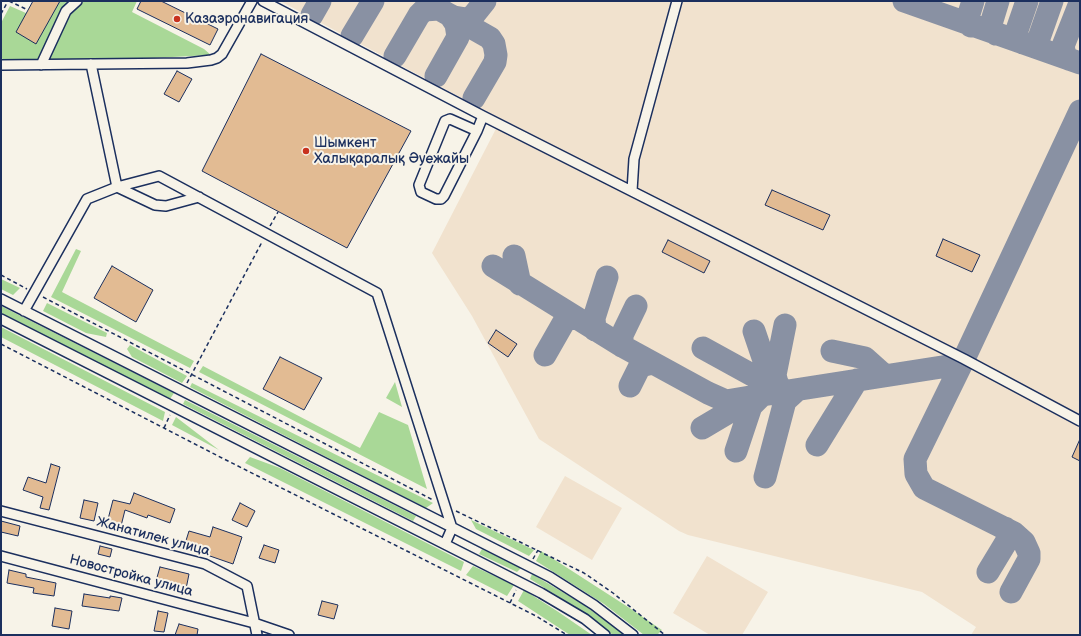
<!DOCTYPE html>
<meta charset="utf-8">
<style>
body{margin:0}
#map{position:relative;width:1081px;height:636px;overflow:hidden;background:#f7f3e8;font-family:"Balsamiq Sans",sans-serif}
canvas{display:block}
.frame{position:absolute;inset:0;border:2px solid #1b2f5e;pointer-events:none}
</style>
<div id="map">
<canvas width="1081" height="636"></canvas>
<div class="frame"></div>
</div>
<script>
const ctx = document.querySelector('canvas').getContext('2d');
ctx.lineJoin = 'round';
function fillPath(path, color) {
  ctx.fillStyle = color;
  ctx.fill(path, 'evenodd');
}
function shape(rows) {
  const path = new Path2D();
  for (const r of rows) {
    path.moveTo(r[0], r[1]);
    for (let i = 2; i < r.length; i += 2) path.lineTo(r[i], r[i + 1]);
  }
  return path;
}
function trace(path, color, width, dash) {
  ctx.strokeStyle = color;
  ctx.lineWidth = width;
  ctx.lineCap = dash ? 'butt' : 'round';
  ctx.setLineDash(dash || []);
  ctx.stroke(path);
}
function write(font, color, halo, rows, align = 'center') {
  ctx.font = font + ' "Balsamiq Sans",sans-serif';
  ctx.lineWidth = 4;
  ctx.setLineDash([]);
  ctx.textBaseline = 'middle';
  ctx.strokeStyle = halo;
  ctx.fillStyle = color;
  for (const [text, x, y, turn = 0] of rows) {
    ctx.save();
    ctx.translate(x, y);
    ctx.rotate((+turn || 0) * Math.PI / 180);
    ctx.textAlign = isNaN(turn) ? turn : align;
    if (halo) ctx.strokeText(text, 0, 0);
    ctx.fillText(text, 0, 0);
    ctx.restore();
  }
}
const built = shape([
 [280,1,1080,1,1080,635,971,635,976,627,922,592,688,535,679,531,539,439,472,316,432,253,501,119],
 [565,476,622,508,592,560,536,527],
 [707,556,768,592,742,635,710,635,673,613]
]);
const green = shape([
 [55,1,137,1,132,12,204,49,211,55,134,59,8,62,1,58,1,23,10,6,44,21],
 [76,249,81,251,62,292,194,361,190,368,51,297],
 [1,279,20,288,13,295,1,289],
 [47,303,107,333,106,337,86,333,43,311],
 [1,306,174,393,170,399,1,313],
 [1,327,165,412,163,421,1,337],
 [130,345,187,376,182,383,132,357,127,349],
 [203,366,360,448,379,412,408,425,427,489,199,372],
 [395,382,402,407,386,398],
 [192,383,433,503,426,508,190,387],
 [185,400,416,516,413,521,183,404],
 [176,417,219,450,172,425],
 [250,457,280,468,464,562,461,571,245,463],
 [471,520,534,550,529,556,476,529],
 [482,549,521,568,517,572,479,554],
 [541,551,628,607,662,630,657,635,644,635,604,604,536,561],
 [473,566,514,585,507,596,466,575],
 [532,574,581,603,625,635,613,635,577,608,530,579],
 [524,590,557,611,592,635,570,635,518,601]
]);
const taxiway = shape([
 [904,1,1080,63],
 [312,15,320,1],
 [454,17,466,19,473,16,485,1],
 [971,26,968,17,973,1],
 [996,34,992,30,991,24,998,1],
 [352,36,373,1],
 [1023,43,1019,40,1016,33,1027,1],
 [1044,50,1039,46,1039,38,1052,1],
 [395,56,419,15,424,10,439,9,490,38,494,44,496,55,495,62,474,98],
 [1069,59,1065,55,1063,46,1080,3],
 [436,76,458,37,456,24,450,15],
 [514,256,520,284],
 [493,266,622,346,708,393,726,401,756,396],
 [595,330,594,318,607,277],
 [754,331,772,384],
 [622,346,622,335,636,306],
 [703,348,783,392,777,383,775,375,785,325],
 [832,351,865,358,884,375],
 [545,355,565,320,574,318],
 [630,386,640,366,652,363],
 [702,428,756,396,961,364],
 [817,445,857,380],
 [736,451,751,406,762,395],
 [765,477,785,401,797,390],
 [988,572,1008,539,1005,528],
 [1011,592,1029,559,1029,553,1024,542,1014,533,924,488,916,474,915,459,964,359,1080,111]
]);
const building = shape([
 [33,1,60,1,36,44,16,32,33,1],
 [141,1,161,1,218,29,210,45,137,9,141,1],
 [261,54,411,131,347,248,202,171,261,54],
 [177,71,192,79,179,102,164,94,177,71],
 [772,190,830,215,823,230,765,205,772,190],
 [943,239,980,255,972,272,936,256,943,239],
 [668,240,710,261,704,273,662,252,668,240],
 [112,266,153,290,136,322,94,298,112,266],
 [496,330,517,344,508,357,488,343,496,330],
 [280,357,322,378,304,410,263,389,280,357],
 [1080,439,1080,461,1072,457,1080,439],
 [51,464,60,467,49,510,40,508,43,497,23,490,28,477,46,483,51,464],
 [134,493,175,509,170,523,148,515,147,518,125,510,120,530,106,527,113,500,130,504,134,493],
 [84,500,98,503,94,521,80,518,84,500],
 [240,503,255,511,247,527,232,520,240,503],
 [1,521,20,526,18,536,1,532,1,521],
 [213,527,242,537,233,564,184,547,189,531,210,537,213,527],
 [264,545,279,550,275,563,259,558,264,545],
 [100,546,112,549,110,557,98,554,100,546],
 [160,567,189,574,186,589,156,581,160,567],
 [9,570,26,574,26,577,56,583,54,596,33,593,34,588,7,583,9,570],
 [84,594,110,598,110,596,122,598,119,611,82,606,84,594],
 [322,601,338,605,334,619,318,615,322,601],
 [55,608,72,611,69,629,52,626,55,608],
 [158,611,168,613,164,632,154,631,158,611],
 [179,624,198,629,197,635,175,635,179,624]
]);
const path = shape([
 [9,1,28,10],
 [1,14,8,1],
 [270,226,278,212],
 [1,275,27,289],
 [43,297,433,500],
 [1,344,222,458,536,616,567,635],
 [187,383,262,242],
 [164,428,170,415],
 [456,511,584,573,613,593,665,635],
 [533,559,538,550],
 [510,603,516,590]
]);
const minor = shape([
 [263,1,483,116,964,359,1080,421],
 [91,64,117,187,155,205,166,206,199,197],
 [1,65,187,63,211,60,217,58,222,54,252,1],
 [41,65,66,11,77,1],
 [477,131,450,119,445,121,419,185,421,192,436,199,441,199,444,196,477,131,483,116],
 [632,191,634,159,677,1],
 [1,299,550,577,594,605,633,635],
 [24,311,87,199,117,187,159,176,377,293,452,528,445,544],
 [1,319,541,593,585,619,605,635],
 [1,511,205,564,247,586,257,635],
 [1,556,254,623,289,635]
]);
const markers = [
 [177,19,4,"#c8321e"],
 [306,151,4,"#c8321e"]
];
const poiNames = [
 ["Казаэронавигация",185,19],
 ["Шымкент",314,143],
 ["Халықаралық Әуежайы",314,159]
];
const streetNames = [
 ["Жанатилек улица",153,537,15],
 ["Новостройка улица",131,576,15]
];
fillPath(built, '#f1e2ce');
fillPath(green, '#a9d897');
trace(taxiway, '#8991a3', 23);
fillPath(building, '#e2bb93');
trace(building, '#1b2f5e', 1);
trace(minor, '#1b2f5e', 12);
trace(path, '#1b2f5e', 1.5, [4, 3]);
trace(minor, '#f7f3e8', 9);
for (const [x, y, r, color] of markers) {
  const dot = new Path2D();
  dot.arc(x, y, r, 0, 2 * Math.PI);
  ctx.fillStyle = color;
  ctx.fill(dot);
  trace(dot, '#f7f3e8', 1.5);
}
write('14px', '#1b2f5e', '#f7f3e8', poiNames, 'left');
write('14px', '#1b2f5e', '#f7f3e8', streetNames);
</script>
